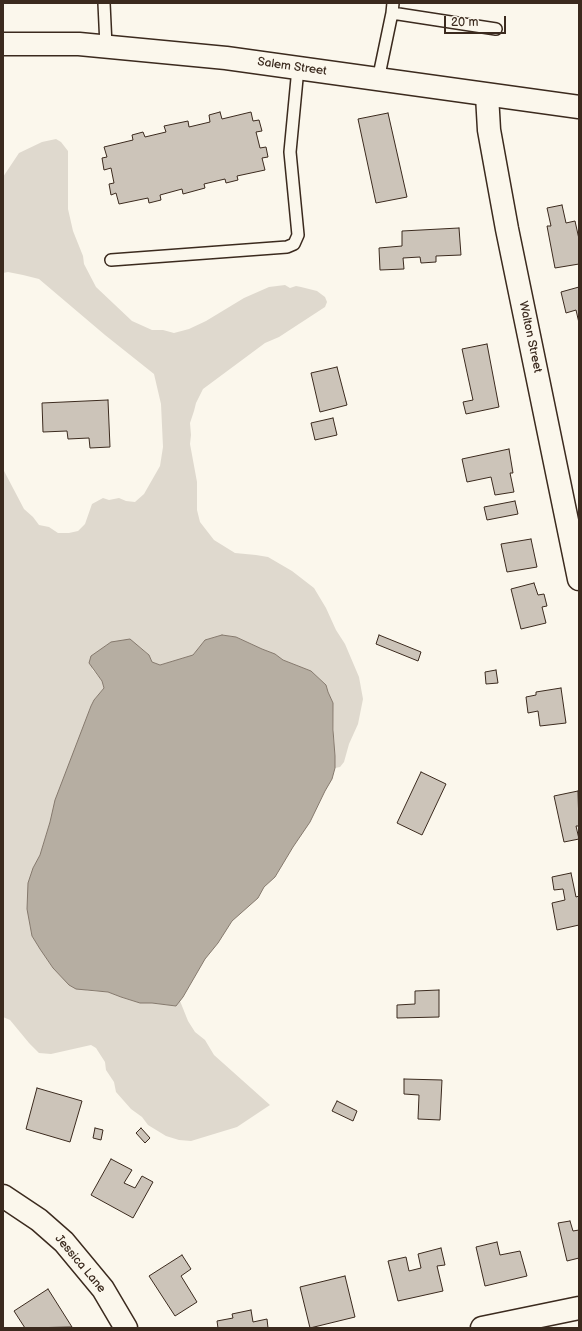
<!DOCTYPE html>
<style>
body{margin:0}
#map{position:relative;width:582px;height:1331px;overflow:hidden;background:#fbf7ec;font-family:"Balsamiq Sans",sans-serif}
canvas{display:block}
.frame{position:absolute;inset:0;border:4px solid #3b2a1e;pointer-events:none}
.scale{position:absolute;left:444px;top:16px;width:62px;height:18px;box-sizing:border-box;border:2px solid #3b2a1e;border-top:0;padding-left:5px;font-size:12px;line-height:14px;white-space:nowrap;color:#3b2a1e;-webkit-text-stroke:3px #fbf7ec;paint-order:stroke}
</style>
<div id="map">
<canvas width="582" height="1331"></canvas>
<div class="frame"></div>
<div class="scale">20 m</div>
</div>
<script>
const ctx = document.querySelector('canvas').getContext('2d');
ctx.lineJoin = 'round';
function fillPath(path, color) {
  ctx.fillStyle = color;
  ctx.fill(path, 'evenodd');
}
function shape(rows) {
  const path = new Path2D();
  for (const r of rows) {
    path.moveTo(r[0], r[1]);
    for (let i = 2; i < r.length; i += 2) path.lineTo(r[i], r[i + 1]);
  }
  return path;
}
function trace(path, color, width, dash) {
  ctx.strokeStyle = color;
  ctx.lineWidth = width;
  ctx.lineCap = dash ? 'butt' : 'round';
  ctx.setLineDash(dash || []);
  ctx.stroke(path);
}
function write(font, color, halo, rows, align = 'center') {
  ctx.font = font + ' "Balsamiq Sans",sans-serif';
  ctx.lineWidth = 4;
  ctx.setLineDash([]);
  ctx.textBaseline = 'middle';
  ctx.strokeStyle = halo;
  ctx.fillStyle = color;
  for (const [text, x, y, turn = 0] of rows) {
    ctx.save();
    ctx.translate(x, y);
    ctx.rotate((+turn || 0) * Math.PI / 180);
    ctx.textAlign = isNaN(turn) ? turn : align;
    if (halo) ctx.strokeText(text, 0, 0);
    ctx.fillText(text, 0, 0);
    ctx.restore();
  }
}
const green = shape([
 [56,139,61,142,68,151,68,209,73,231,83,256,84,264,96,287,132,321,152,330,163,330,174,333,189,329,206,321,244,298,269,287,285,285,290,288,296,286,301,287,317,291,325,297,327,302,325,307,279,337,265,343,203,389,196,403,194,411,190,423,191,435,190,444,197,482,197,510,200,522,214,540,235,553,256,555,268,557,292,571,314,588,326,608,336,630,345,644,359,677,363,699,358,724,349,744,344,762,340,767,335,768,333,703,328,692,326,685,311,671,283,660,275,654,262,649,236,637,222,635,205,640,193,655,160,665,152,662,149,655,140,647,111,642,105,646,92,669,102,681,104,688,94,700,91,706,50,822,40,855,33,868,30,923,32,936,53,968,61,976,88,991,108,992,121,997,140,1003,152,1003,176,1006,180,1001,188,1021,195,1032,205,1040,214,1055,270,1105,237,1127,191,1141,179,1140,166,1136,148,1125,142,1117,131,1109,116,1092,114,1082,106,1070,105,1062,96,1048,91,1045,51,1054,39,1053,29,1043,10,1020,3,1017,3,469,24,509,33,517,39,525,49,527,58,533,69,533,78,531,85,524,92,504,103,498,109,500,119,498,126,501,135,502,144,494,160,466,163,447,161,404,154,374,105,335,39,279,23,275,8,272,3,273,3,177,19,153,42,142]
]);
const water = shape([
 [222,635,236,637,262,649,275,654,283,660,311,671,326,685,328,692,333,703,333,730,335,756,335,768,332,779,325,791,310,822,293,847,275,877,264,887,258,898,232,921,218,943,205,959,183,997,176,1006,152,1003,140,1003,121,997,108,992,76,989,69,985,53,968,40,949,32,936,27,909,28,883,33,868,40,855,50,822,55,800,91,706,94,700,104,688,102,681,89,663,91,656,111,642,130,639,149,655,152,662,160,665,193,655,205,640,222,635]
]);
const building = shape([
 [220,112,222,119,251,112,253,121,259,120,262,131,256,132,260,148,266,147,268,157,262,158,265,170,237,176,238,180,226,183,225,179,204,184,205,188,183,194,182,189,160,195,161,200,149,203,148,198,119,204,116,193,111,195,109,184,114,183,111,168,104,170,102,158,107,157,104,147,133,140,132,135,143,132,145,137,166,132,164,126,188,121,189,127,210,122,209,115,220,112],
 [388,113,407,197,376,203,358,119,388,113],
 [562,205,566,223,575,221,579,239,579,264,555,268,547,226,551,226,547,208,562,205],
 [459,228,461,255,436,256,436,262,421,263,420,257,403,258,404,269,380,270,379,248,402,246,402,231,459,228],
 [579,287,579,323,576,310,566,313,561,292,579,287],
 [487,344,499,407,466,414,463,402,473,400,462,349,487,344],
 [337,367,347,405,320,412,311,373,337,367],
 [108,400,110,447,90,448,89,438,68,439,67,431,43,432,42,403,108,400],
 [333,418,337,435,315,440,311,423,333,418],
 [509,449,513,473,510,473,514,492,495,495,491,477,467,482,462,459,509,449],
 [515,501,518,514,487,520,484,507,515,501],
 [531,539,537,567,507,572,501,544,531,539],
 [534,583,538,595,544,594,547,606,542,607,546,623,521,629,511,589,534,583],
 [379,635,421,652,418,661,376,644,379,635],
 [496,670,498,683,486,684,485,672,496,670],
 [561,688,566,723,540,726,538,711,528,713,526,697,536,695,536,692,561,688],
 [421,772,446,784,422,835,397,823,421,772],
 [578,791,579,826,576,826,579,839,564,842,554,796,578,791],
 [571,873,576,897,579,896,579,925,557,930,552,903,565,900,563,889,554,890,552,877,571,873],
 [439,990,439,1017,397,1018,397,1005,415,1004,415,991,439,990],
 [404,1079,442,1080,440,1120,418,1119,419,1095,404,1094,404,1079],
 [37,1088,82,1101,70,1142,26,1129,37,1088],
 [337,1101,357,1111,353,1121,332,1111,337,1101],
 [95,1128,103,1130,101,1140,93,1138,95,1128],
 [141,1128,150,1138,145,1143,136,1133,141,1128],
 [111,1159,132,1170,124,1183,135,1188,142,1176,153,1182,133,1218,91,1195,111,1159],
 [570,1221,573,1231,579,1230,579,1258,567,1261,558,1223,570,1221],
 [497,1242,500,1255,520,1251,527,1276,485,1286,476,1247,497,1242],
 [441,1248,445,1265,437,1266,443,1291,398,1301,388,1261,406,1257,409,1271,421,1268,418,1254,441,1248],
 [182,1255,191,1269,181,1276,197,1302,175,1316,149,1276,182,1255],
 [345,1276,355,1317,310,1328,300,1287,345,1276],
 [48,1289,72,1327,25,1328,14,1311,48,1289],
 [251,1310,253,1322,267,1319,268,1328,218,1328,217,1321,233,1318,232,1314,251,1310]
]);
const service = shape([
 [104,3,106,46],
 [392,13,496,29],
 [378,80,392,13,393,3],
 [111,260,287,247,294,244,298,235,290,152,298,68]
]);
const minor = shape([
 [487,95,489,130,507,229,579,579],
 [3,1196,39,1220,64,1242,103,1289,126,1328],
 [482,1328,579,1308]
]);
const secondary = shape([
 [3,44,79,44,226,58,579,107]
]);
const streetNames = [
 ["Salem Street",292,67,8],
 ["Walton Street",530,337,78],
 ["Jessica Lane",80,1264,50]
];
fillPath(green, '#dfd9ce');
fillPath(water, '#b6aea2');
trace(water, '#85796d', 1);
fillPath(building, '#ccc4b9');
trace(building, '#3b2a1e', 1);
trace(service, '#3b2a1e', 14);
trace(minor, '#3b2a1e', 25);
trace(secondary, '#3b2a1e', 25);
trace(service, '#fbf7ec', 11);
trace(minor, '#fbf7ec', 22);
trace(secondary, '#fbf7ec', 22);
write('12px', '#3b2a1e', '#fbf7ec', streetNames);
</script>
